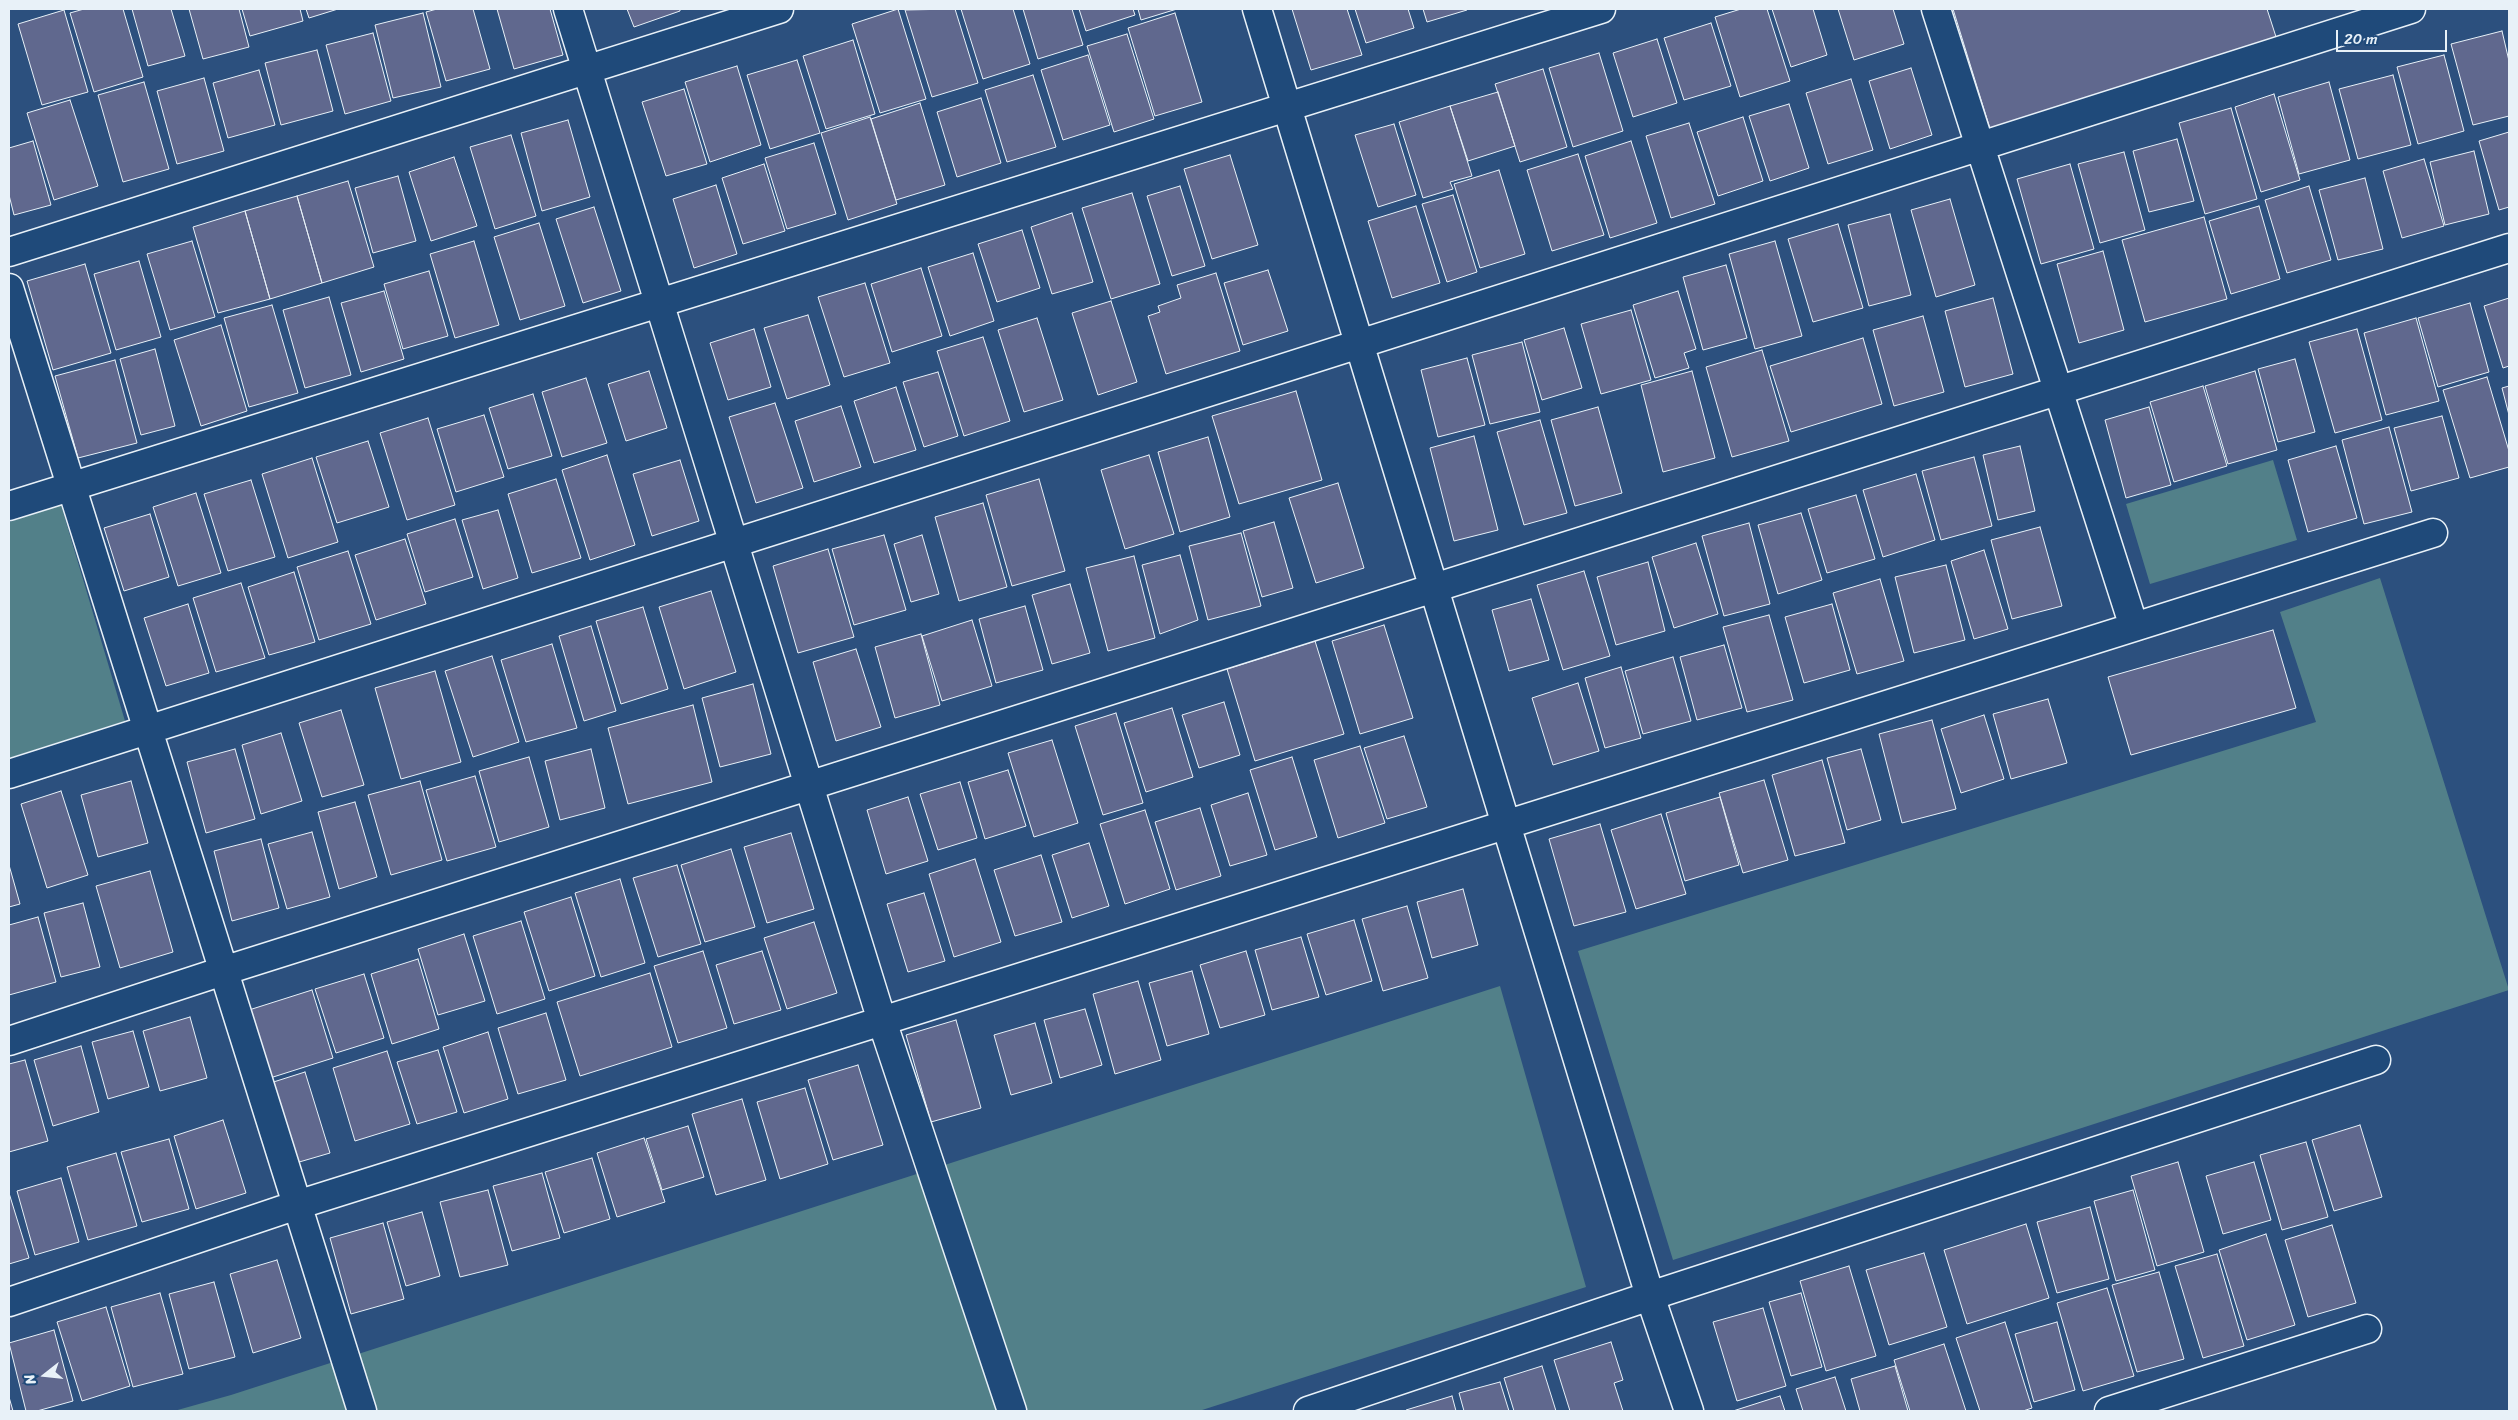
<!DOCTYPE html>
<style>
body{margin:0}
#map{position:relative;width:2518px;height:1420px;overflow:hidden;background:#2c507e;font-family:Sriracha,sans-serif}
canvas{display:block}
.frame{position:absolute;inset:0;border:10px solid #e8f1f8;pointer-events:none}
.north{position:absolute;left:20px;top:1350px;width:50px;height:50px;-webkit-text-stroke:4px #1f4a7a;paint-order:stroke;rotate:254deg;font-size:14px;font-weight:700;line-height:20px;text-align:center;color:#e8f1f8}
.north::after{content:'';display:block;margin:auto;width:18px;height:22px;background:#e8f1f8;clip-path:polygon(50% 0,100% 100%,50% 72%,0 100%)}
.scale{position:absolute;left:2336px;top:30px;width:111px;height:22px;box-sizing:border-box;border:2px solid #e8f1f8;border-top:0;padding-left:6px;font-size:15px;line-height:18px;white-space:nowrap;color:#e8f1f8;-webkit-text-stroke:4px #1f4a7a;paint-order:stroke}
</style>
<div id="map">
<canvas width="2518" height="1420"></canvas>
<div class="frame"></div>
<div class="north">N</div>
<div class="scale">20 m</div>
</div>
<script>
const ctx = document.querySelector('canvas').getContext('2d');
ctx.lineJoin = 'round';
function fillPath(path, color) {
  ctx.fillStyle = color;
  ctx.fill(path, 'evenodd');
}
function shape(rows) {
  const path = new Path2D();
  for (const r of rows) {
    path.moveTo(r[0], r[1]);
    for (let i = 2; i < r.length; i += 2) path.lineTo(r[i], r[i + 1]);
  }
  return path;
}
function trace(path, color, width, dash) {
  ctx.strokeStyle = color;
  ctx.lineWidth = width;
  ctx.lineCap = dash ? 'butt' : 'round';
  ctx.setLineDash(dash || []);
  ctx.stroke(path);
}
const green = shape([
 [2273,460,2297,540,2150,584,2126,504],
 [61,505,125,721,9,758,9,522],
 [2380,578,2509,990,1673,1260,1578,951,2316,722,2280,612],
 [1500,986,1586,1287,1199,1411,174,1411,231,1395]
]);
const building = shape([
 [84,9,123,9,143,77,94,92,70,13,84,9],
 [132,9,171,9,185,56,148,66,132,9],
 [189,9,239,9,249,47,203,59,189,9],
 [242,9,300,9,303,21,250,36,242,9],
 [306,9,338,9,309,18,306,9],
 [437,9,473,9,490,69,446,81,426,12,437,9],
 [497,9,550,9,563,55,514,69,497,9],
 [627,9,680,9,680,11,634,27,627,9],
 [898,9,926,99,880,113,852,24,898,9],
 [955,9,978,83,932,97,905,10,955,9],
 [961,9,1013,9,1030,64,983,79,961,9],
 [1023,9,1072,9,1083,45,1038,59,1023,9],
 [1079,9,1133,9,1135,15,1086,31,1079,9],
 [1138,9,1177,9,1141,20,1138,9],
 [1292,9,1347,9,1362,55,1311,70,1292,9],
 [1355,9,1408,9,1414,28,1366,43,1355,9],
 [1423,9,1467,9,1467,10,1427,22,1423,9],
 [1741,9,1767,9,1790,81,1740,97,1715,17,1741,9],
 [1772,9,1813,9,1827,55,1791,67,1772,9],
 [1838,9,1893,9,1904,44,1854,60,1838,9],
 [1953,9,2267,9,2278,43,1991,132,1953,9],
 [64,10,88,92,42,105,18,24,64,10],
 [423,13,441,87,393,98,375,25,423,13],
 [1175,13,1202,102,1155,116,1128,28,1175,13],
 [1711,23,1731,86,1684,100,1664,38,1711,23],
 [2502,31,2509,61,2509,116,2473,125,2451,44,2502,31],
 [373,33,391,101,345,114,326,45,373,33],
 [1127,34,1154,119,1114,132,1087,46,1127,34],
 [1657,39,1677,103,1633,117,1613,53,1657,39],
 [853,40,875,114,826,129,803,56,853,40],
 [317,50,333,111,281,125,265,63,317,50],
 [1599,53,1623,131,1573,147,1549,68,1599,53],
 [1088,55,1110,125,1063,140,1041,70,1088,55],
 [2444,55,2464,131,2418,144,2397,67,2444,55],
 [797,60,820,133,770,149,747,75,797,60],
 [737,66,761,145,710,162,685,82,737,66],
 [1911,68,1932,135,1890,149,1869,81,1911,68],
 [1543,69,1567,147,1520,162,1495,84,1543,69],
 [259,70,275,125,228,138,213,83,259,70],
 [1033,75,1056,147,1007,162,985,90,1033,75],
 [2393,75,2411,145,2358,159,2339,89,2393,75],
 [204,78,224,151,177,164,157,91,204,78],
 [1851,79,1873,150,1828,164,1806,93,1851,79],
 [144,82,169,169,123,182,98,95,144,82],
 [2329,82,2350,160,2299,174,2278,97,2329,82],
 [684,89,707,164,666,176,642,102,684,89],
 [1498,92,1515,146,1468,161,1450,106,1498,92],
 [2274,94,2300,180,2261,192,2235,107,2274,94],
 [981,98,1001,163,957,177,937,112,981,98],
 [70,100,98,186,54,200,27,113,70,100],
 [920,103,945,185,896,200,871,119,920,103],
 [1789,104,1809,168,1770,181,1749,116,1789,104],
 [1450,106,1472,176,1450,182,1453,189,1423,198,1399,122,1450,106],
 [2231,108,2257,199,2205,214,2179,123,2231,108],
 [870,117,897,204,848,220,821,133,870,117],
 [1743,117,1763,181,1718,196,1697,132,1743,117],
 [568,120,590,197,542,211,521,133,568,120],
 [1689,123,1715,204,1671,218,1646,136,1689,123],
 [1394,124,1416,195,1378,207,1355,135,1394,124],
 [2509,132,2509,207,2499,210,2479,141,2509,132],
 [511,135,536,216,495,229,470,147,511,135],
 [2177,139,2194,201,2149,212,2133,151,2177,139],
 [33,141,51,205,14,215,9,195,9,148,33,141],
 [1631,141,1657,223,1610,238,1585,156,1631,141],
 [814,143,836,214,787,229,765,158,814,143],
 [2474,151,2489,214,2445,225,2430,162,2474,151],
 [2124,152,2145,230,2100,243,2078,164,2124,152],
 [1578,154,1604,235,1552,251,1527,170,1578,154],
 [1230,155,1258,245,1212,259,1184,169,1230,155],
 [454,157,477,226,431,241,409,172,454,157],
 [2424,159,2444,226,2402,238,2383,171,2424,159],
 [764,164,785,231,743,244,722,178,764,164],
 [2070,164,2094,249,2041,264,2017,179,2070,164],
 [1499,170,1525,254,1480,268,1454,184,1499,170],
 [398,176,416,241,373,253,355,188,398,176],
 [2365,178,2383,249,2338,260,2319,190,2365,178],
 [348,181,374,267,322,283,297,196,348,181],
 [716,185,737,254,694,268,673,199,716,185],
 [1180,186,1205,266,1172,276,1147,196,1180,186],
 [2309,186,2331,260,2287,273,2265,200,2309,186],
 [1132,193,1160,284,1111,299,1082,208,1132,193],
 [1453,195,1477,272,1447,282,1422,204,1453,195],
 [297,196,322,283,270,299,245,211,297,196],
 [1950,199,1975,285,1936,297,1911,210,1950,199],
 [1416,206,1440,283,1392,298,1368,221,1416,206],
 [2259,206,2280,279,2231,294,2209,221,2259,206],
 [594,207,621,291,583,303,556,219,594,207],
 [245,211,270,299,218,313,193,227,245,211],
 [1072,213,1093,282,1052,294,1031,227,1072,213],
 [1890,214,1911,295,1869,306,1848,225,1890,214],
 [2204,217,2227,299,2145,322,2122,240,2204,217],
 [539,223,565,306,520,320,494,237,539,223],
 [1838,224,1863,308,1813,322,1788,239,1838,224],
 [1022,230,1040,288,997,302,978,244,1022,230],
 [192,241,215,317,170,330,147,254,192,241],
 [474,241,499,325,455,338,430,254,474,241],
 [1775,241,1802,336,1755,349,1729,254,1775,241],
 [2103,251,2124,330,2079,343,2057,264,2103,251],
 [973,253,994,321,950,336,928,267,973,253],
 [139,261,161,337,116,350,94,274,139,261],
 [85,264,111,353,53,370,27,281,85,264],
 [1726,265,1747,338,1703,350,1683,277,1726,265],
 [921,268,942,336,892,352,871,284,921,268],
 [1268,270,1288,331,1243,345,1224,283,1268,270],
 [429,271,448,336,403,349,384,284,429,271],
 [1216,273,1240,351,1166,374,1148,316,1160,312,1158,306,1181,298,1177,285,1216,273],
 [865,283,890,363,844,377,818,297,865,283],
 [384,291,404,359,361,372,341,303,384,291],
 [1678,291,1696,349,1684,353,1689,368,1655,378,1633,305,1678,291],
 [329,297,351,375,305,388,283,310,329,297],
 [1993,298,2013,374,1965,387,1945,311,1993,298],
 [2509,298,2509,366,2503,368,2484,306,2509,298],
 [1111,301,1137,382,1098,395,1072,313,1111,301],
 [2470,303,2489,372,2438,387,2418,318,2470,303],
 [272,305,298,393,249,407,224,318,272,305],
 [1631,310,1651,380,1601,394,1581,324,1631,310],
 [808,315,830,385,787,399,764,328,808,315],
 [1923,316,1944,392,1894,406,1873,330,1923,316],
 [1037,318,1063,400,1024,412,998,330,1037,318],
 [2416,318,2439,401,2386,415,2364,333,2416,318],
 [221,325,247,411,201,426,174,340,221,325],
 [1564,328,1582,388,1542,400,1524,340,1564,328],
 [754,329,771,387,728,400,710,343,754,329],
 [2357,329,2382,420,2335,433,2309,342,2357,329],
 [983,337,1010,421,964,436,937,351,983,337],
 [1863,338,1882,404,1791,432,1770,366,1863,338],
 [1522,342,1540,412,1490,424,1472,355,1522,342],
 [155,349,175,426,141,435,120,359,155,349],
 [1762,350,1789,441,1732,457,1706,367,1762,350],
 [1467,358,1485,425,1438,437,1421,370,1467,358],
 [2295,359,2315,432,2278,442,2258,369,2295,359],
 [115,360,137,443,78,458,55,376,115,360],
 [649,371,667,428,626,441,608,384,649,371],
 [1692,371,1715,458,1663,472,1641,385,1692,371],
 [2255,371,2277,450,2228,464,2205,386,2255,371],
 [938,372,958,436,924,447,903,382,938,372],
 [2487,377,2509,451,2509,467,2470,478,2443,390,2487,377],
 [586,378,607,443,562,457,542,392,586,378],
 [2203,386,2227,466,2174,482,2150,402,2203,386],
 [2509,386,2509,415,2502,388,2509,386],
 [896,387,916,450,874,463,854,401,896,387],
 [1296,391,1322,480,1239,504,1212,416,1296,391],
 [533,394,552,456,508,469,489,408,533,394],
 [775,403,803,488,756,503,729,417,775,403],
 [841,406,861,467,814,482,795,421,841,406],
 [1598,407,1622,493,1575,506,1551,420,1598,407],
 [2149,407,2171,485,2126,498,2105,420,2149,407],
 [484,415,504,477,456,492,437,429,484,415],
 [2442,416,2459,478,2411,491,2394,428,2442,416],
 [428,418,455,505,407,520,380,433,428,418],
 [1540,420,1567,513,1524,525,1497,432,1540,420],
 [2389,427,2412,512,2364,524,2342,440,2389,427],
 [1474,436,1498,530,1454,541,1430,448,1474,436],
 [1208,437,1230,517,1180,532,1158,452,1208,437],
 [368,441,389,507,337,523,316,457,368,441],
 [2020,446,2035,511,1998,520,1983,455,2020,446],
 [2336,446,2357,518,2308,532,2288,460,2336,446],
 [607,455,635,545,590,560,562,470,607,455],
 [1149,455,1174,534,1125,549,1101,470,1149,455],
 [1974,457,1992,526,1941,540,1922,471,1974,457],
 [312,458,338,542,288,558,262,474,312,458],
 [680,460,699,521,652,536,633,474,680,460],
 [1916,474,1935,540,1883,557,1863,490,1916,474],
 [556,479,581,558,532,573,508,494,556,479],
 [1039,479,1065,571,1012,586,986,495,1039,479],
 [251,480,275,557,228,571,204,494,251,480],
 [1338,483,1364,568,1316,583,1289,498,1338,483],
 [196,493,221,573,178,586,153,507,196,493],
 [1856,495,1875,559,1827,573,1808,509,1856,495],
 [983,503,1007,587,959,601,935,517,983,503],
 [498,510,518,578,483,589,462,520,498,510],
 [1801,513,1822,580,1778,594,1758,525,1801,513],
 [150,514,169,577,124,591,104,528,150,514],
 [455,519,473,577,425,592,407,534,455,519],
 [1274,522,1293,588,1262,597,1243,531,1274,522],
 [1749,523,1770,604,1724,616,1702,536,1749,523],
 [2040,527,2062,606,2012,619,1991,540,2040,527],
 [1241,533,1261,606,1208,620,1189,546,1241,533],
 [884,535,906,610,854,625,832,549,884,535],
 [922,535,939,594,911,602,894,544,922,535],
 [405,539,426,604,376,620,355,555,405,539],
 [1696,543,1718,614,1674,628,1652,557,1696,543],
 [828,549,854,637,798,653,773,566,828,549],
 [1984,550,2008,629,1974,639,1951,561,1984,550],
 [348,551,371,624,319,640,297,567,348,551],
 [1180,555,1198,620,1160,634,1142,565,1180,555],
 [1134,556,1155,638,1108,651,1086,568,1134,556],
 [1648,562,1665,631,1616,645,1597,577,1648,562],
 [1946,565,1965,640,1914,653,1895,577,1946,565],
 [1584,571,1610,656,1563,670,1537,585,1584,571],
 [294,572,315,642,269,655,248,587,294,572],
 [1880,579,1904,661,1857,674,1833,593,1880,579],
 [241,583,265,658,216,672,193,598,241,583],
 [1070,584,1090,653,1052,664,1032,595,1070,584],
 [711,591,736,672,684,689,659,607,711,591],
 [1531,599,1549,660,1509,671,1492,610,1531,599],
 [188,604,209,673,166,686,144,618,188,604],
 [1832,604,1850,670,1804,683,1785,617,1832,604],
 [1025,606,1043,670,996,683,979,619,1025,606],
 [643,607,668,689,621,704,596,621,643,607],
 [1769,615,1793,700,1747,712,1723,627,1769,615],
 [972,620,992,686,942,701,922,636,972,620],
 [1384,625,1413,718,1360,734,1332,641,1384,625],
 [591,626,616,711,584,721,559,636,591,626],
 [2273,630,2296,708,2131,755,2108,677,2273,630],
 [921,634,940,705,895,718,875,647,921,634],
 [1315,641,1344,734,1255,761,1227,669,1315,641],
 [552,644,577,728,526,742,501,660,552,644],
 [1724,645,1742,708,1697,720,1680,657,1724,645],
 [856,649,881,727,836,741,813,662,856,649],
 [492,656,519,742,473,757,445,671,492,656],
 [1673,657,1691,721,1643,734,1625,671,1673,657],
 [1621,667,1641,738,1605,748,1585,678,1621,667],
 [435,671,461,762,401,779,375,688,435,671],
 [1578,683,1599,751,1553,765,1532,698,1578,683],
 [753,684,771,754,720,767,702,698,753,684],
 [2048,699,2067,763,2011,779,1993,714,2048,699],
 [1224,702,1240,755,1199,768,1182,715,1224,702],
 [693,705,712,782,628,804,608,728,693,705],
 [1172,708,1193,777,1146,792,1124,723,1172,708],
 [341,710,364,785,322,797,299,723,341,710],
 [1116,713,1143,803,1103,815,1075,726,1116,713],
 [1984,715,2004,779,1961,793,1941,729,1984,715],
 [1932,720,1956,809,1902,823,1879,734,1932,720],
 [281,733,302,801,261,814,242,745,281,733],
 [1404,736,1427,807,1387,819,1364,748,1404,736],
 [1052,740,1078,823,1034,837,1008,753,1052,740],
 [1360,746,1385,823,1338,838,1314,760,1360,746],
 [235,749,255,819,206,833,187,762,235,749],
 [591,749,605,808,560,820,545,761,591,749],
 [1861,749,1881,820,1847,830,1827,758,1861,749],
 [529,757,549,827,499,842,479,771,529,757],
 [1292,757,1317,837,1275,850,1250,770,1292,757],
 [1822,760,1845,843,1795,856,1772,775,1822,760],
 [1008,770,1026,826,985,839,968,782,1008,770],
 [475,776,496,847,447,861,426,790,475,776],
 [1764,780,1788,860,1743,873,1719,793,1764,780],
 [131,781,148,843,98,857,81,795,131,781],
 [420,781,442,860,391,875,368,795,420,781],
 [960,782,977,838,938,850,920,794,960,782],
 [61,791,88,875,47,888,21,804,61,791],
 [1248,793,1267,855,1230,866,1211,805,1248,793],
 [908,797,928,861,886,874,867,810,908,797],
 [1720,797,1739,865,1685,881,1666,813,1720,797],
 [355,802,377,877,339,889,318,812,355,802],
 [1200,808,1221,876,1176,890,1155,822,1200,808],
 [1145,810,1170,889,1125,904,1100,824,1145,810],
 [1661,814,1686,894,1636,909,1611,830,1661,814],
 [1600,824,1626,912,1574,926,1549,839,1600,824],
 [312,832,330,897,287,909,268,844,312,832],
 [791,833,814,909,767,923,744,847,791,833],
 [261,839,279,908,232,921,214,851,261,839],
 [1089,843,1109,906,1072,918,1052,855,1089,843],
 [731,849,755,927,705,942,681,865,731,849],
 [1041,855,1062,922,1015,936,994,870,1041,855],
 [975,859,1001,942,954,957,929,874,975,859],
 [9,865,20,904,9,907,9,865],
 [677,865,701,944,658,957,633,878,677,865],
 [150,871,173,952,120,968,96,886,150,871],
 [620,879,645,963,601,977,575,893,620,879],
 [1463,889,1478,945,1432,958,1417,902,1463,889],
 [924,893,945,961,908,972,887,904,924,893],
 [571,897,595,976,549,991,524,912,571,897],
 [83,903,100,967,61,977,44,913,83,903],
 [1407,906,1428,978,1383,991,1362,919,1407,906],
 [38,917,56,982,9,995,9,925,38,917],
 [1354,920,1372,981,1326,995,1307,934,1354,920],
 [521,921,545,999,497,1014,473,936,521,921],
 [814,922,837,993,787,1009,764,938,814,922],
 [464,934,485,1001,438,1015,418,949,464,934],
 [1301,937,1319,997,1272,1010,1255,950,1301,937],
 [703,951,727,1028,678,1043,654,966,703,951],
 [762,951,781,1010,734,1024,716,965,762,951],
 [1246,951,1265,1015,1220,1028,1200,965,1246,951],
 [418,959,439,1029,392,1044,371,974,418,959],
 [1192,971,1209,1034,1167,1046,1149,983,1192,971],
 [650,973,672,1047,580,1076,557,1002,650,973],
 [364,974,384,1038,336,1053,315,989,364,974],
 [1138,981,1161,1060,1115,1074,1093,994,1138,981],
 [312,990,333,1058,270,1078,249,1010,312,990],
 [1085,1009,1102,1065,1060,1078,1044,1020,1085,1009],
 [546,1013,566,1080,518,1094,498,1028,546,1013],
 [190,1017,207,1078,160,1091,143,1031,190,1017],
 [956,1020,981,1108,931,1122,906,1035,956,1020],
 [1035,1023,1052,1083,1011,1095,994,1035,1035,1023],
 [133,1031,149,1087,108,1099,92,1042,133,1031],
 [488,1032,508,1099,464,1113,443,1047,488,1032],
 [81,1046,99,1112,53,1126,34,1060,81,1046],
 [438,1050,457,1112,417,1124,397,1062,438,1050],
 [387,1051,410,1124,355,1141,333,1068,387,1051],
 [25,1060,48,1141,9,1152,9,1064,25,1060],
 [858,1065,883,1145,833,1160,808,1080,858,1065],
 [305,1072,330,1153,289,1165,264,1085,305,1072],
 [805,1088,828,1164,780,1179,757,1102,805,1088],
 [742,1099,766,1180,716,1195,692,1114,742,1099],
 [223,1120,246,1193,196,1209,174,1136,223,1120],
 [2360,1125,2382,1197,2334,1211,2312,1140,2360,1125],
 [688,1126,704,1177,662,1190,646,1139,688,1126],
 [644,1138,665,1202,617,1217,597,1153,644,1138],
 [169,1139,189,1209,142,1222,121,1152,169,1139],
 [2306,1142,2328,1217,2282,1230,2260,1155,2306,1142],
 [116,1153,137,1226,88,1240,67,1167,116,1153],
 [592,1158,610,1219,564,1233,545,1172,592,1158],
 [2178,1162,2204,1252,2157,1266,2131,1176,2178,1162],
 [2254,1162,2271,1220,2223,1234,2206,1176,2254,1162],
 [542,1173,560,1238,512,1251,493,1186,542,1173],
 [61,1178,79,1242,35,1255,17,1191,61,1178],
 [488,1190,508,1265,460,1277,440,1202,488,1190],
 [2133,1190,2155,1270,2116,1281,2094,1201,2133,1190],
 [9,1193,29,1258,9,1264,9,1193],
 [2090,1207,2109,1279,2057,1293,2037,1222,2090,1207],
 [422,1212,440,1276,406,1286,387,1222,422,1212],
 [383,1223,404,1299,351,1314,330,1238,383,1223],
 [2026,1224,2049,1298,1967,1324,1944,1250,2026,1224],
 [2332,1225,2356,1303,2308,1317,2285,1240,2332,1225],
 [2266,1234,2295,1325,2247,1340,2219,1250,2266,1234],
 [1924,1253,1947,1327,1889,1345,1866,1270,1924,1253],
 [2217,1254,2244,1346,2203,1358,2175,1266,2217,1254],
 [277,1260,301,1338,253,1353,230,1274,277,1260],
 [1849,1266,1876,1356,1826,1371,1800,1281,1849,1266],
 [2159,1272,2184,1359,2137,1372,2112,1285,2159,1272],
 [214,1282,235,1357,189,1369,169,1294,214,1282],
 [2107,1288,2134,1376,2083,1391,2057,1303,2107,1288],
 [160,1293,183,1374,133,1387,111,1307,160,1293],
 [1801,1293,1822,1367,1791,1376,1769,1302,1801,1293],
 [106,1307,130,1386,82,1401,57,1322,106,1307],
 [1763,1308,1786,1386,1737,1401,1713,1322,1763,1308],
 [2005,1322,2032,1408,2023,1411,1980,1411,1956,1338,2005,1322],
 [2057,1322,2075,1390,2034,1402,2015,1334,2057,1322],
 [54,1330,73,1401,37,1411,26,1411,9,1343,54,1330],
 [1611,1342,1623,1380,1614,1383,1623,1411,1570,1411,1554,1360,1611,1342],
 [1944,1344,1966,1411,1910,1411,1894,1360,1944,1344],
 [1542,1366,1556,1411,1514,1411,1504,1378,1542,1366],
 [1895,1366,1908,1411,1860,1411,1851,1379,1895,1366],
 [1835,1377,1846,1411,1803,1411,1796,1389,1835,1377],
 [1500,1382,1509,1411,1464,1411,1459,1393,1500,1382],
 [1452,1396,1456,1411,1407,1411,1406,1410,1452,1396],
 [1780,1396,1785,1411,1733,1411,1780,1396],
 [9,1397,13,1411,9,1411,9,1397]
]);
const minor = shape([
 [568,9,882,1021,1012,1411],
 [1257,9,1650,1296,1689,1411],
 [1936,9,2134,627],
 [9,252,779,9],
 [9,288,362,1411],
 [9,506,1601,9],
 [9,774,2411,9],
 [9,1041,223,971,2509,248],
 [9,1302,297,1205,2433,533],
 [1308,1411,1650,1296,2376,1060],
 [2109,1411,2367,1329]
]);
fillPath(green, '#528089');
fillPath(building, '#60688e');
trace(building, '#e8f1f8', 1);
trace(minor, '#e8f1f8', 31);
trace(minor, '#1f4a7a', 28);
</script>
